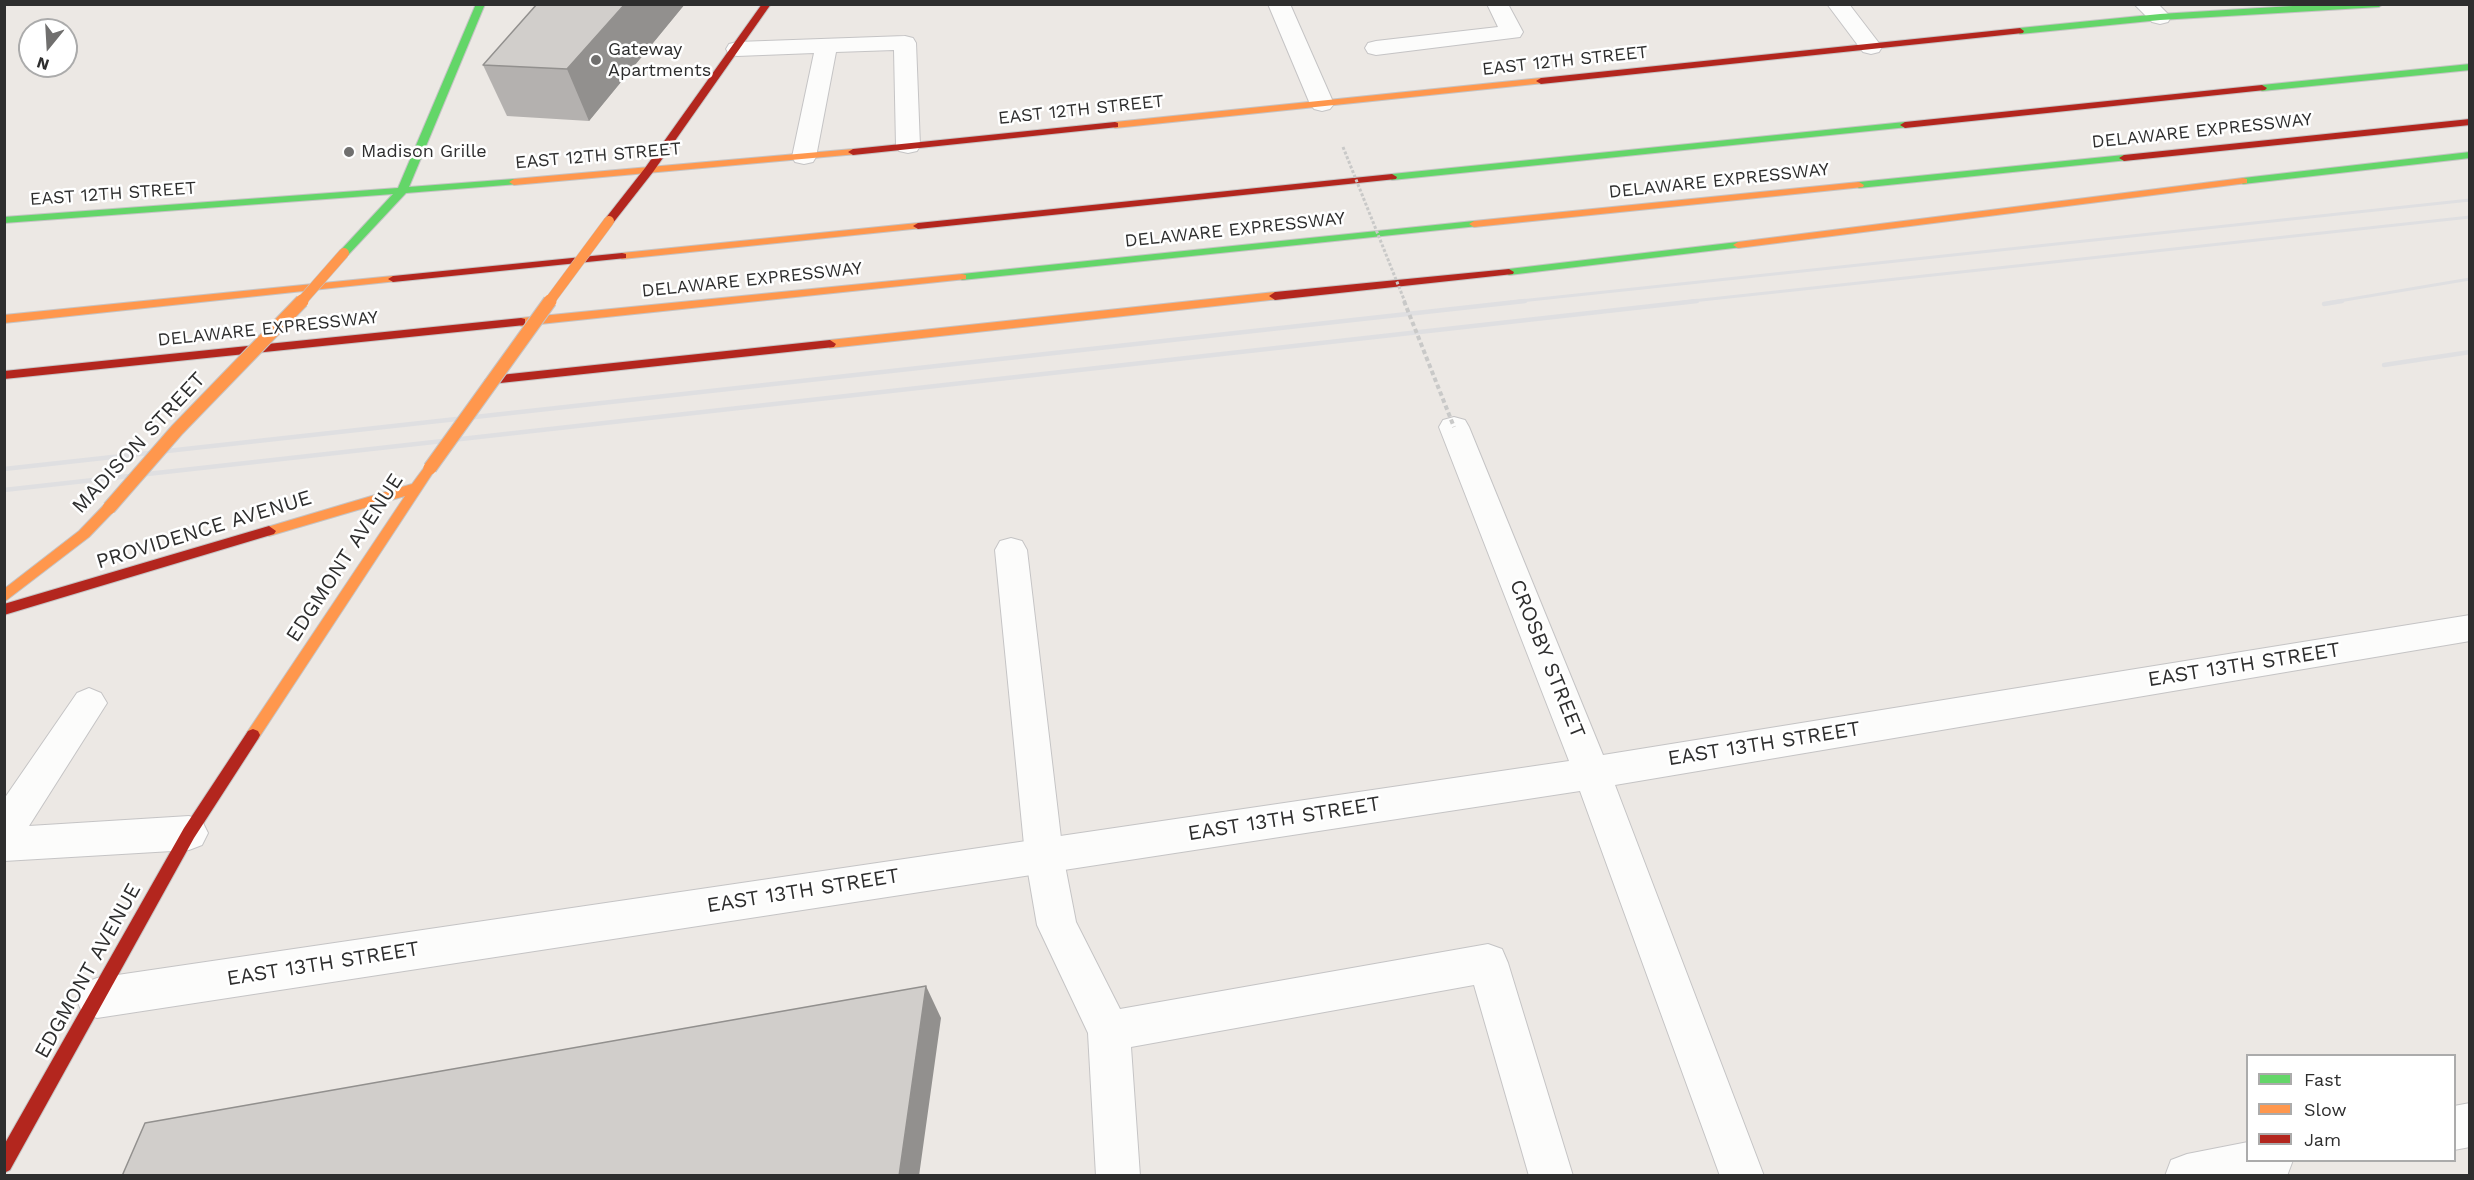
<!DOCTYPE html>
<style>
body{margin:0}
#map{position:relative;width:2474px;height:1180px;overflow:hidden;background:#ece8e4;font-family:"Work Sans",sans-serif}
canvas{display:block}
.frame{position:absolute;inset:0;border:6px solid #2e2e2e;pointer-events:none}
.legend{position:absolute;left:2246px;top:1054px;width:210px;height:108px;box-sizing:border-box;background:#fff;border:2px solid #ababab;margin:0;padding:8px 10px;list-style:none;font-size:18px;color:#2e2e2e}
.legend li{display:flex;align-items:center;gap:12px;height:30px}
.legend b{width:30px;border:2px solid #ababab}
.north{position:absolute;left:18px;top:18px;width:60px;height:60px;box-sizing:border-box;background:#fff;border:2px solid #ababab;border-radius:50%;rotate:198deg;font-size:16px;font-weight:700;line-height:24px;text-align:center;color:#2e2e2e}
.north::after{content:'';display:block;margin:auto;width:21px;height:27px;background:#706f6e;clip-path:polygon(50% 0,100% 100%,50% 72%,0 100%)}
</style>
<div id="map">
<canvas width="2474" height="1180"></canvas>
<div class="frame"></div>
<ul class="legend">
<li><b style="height:8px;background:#63d668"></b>Fast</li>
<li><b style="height:8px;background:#ff974d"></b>Slow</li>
<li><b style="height:8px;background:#b3261e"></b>Jam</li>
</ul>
<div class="north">N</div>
</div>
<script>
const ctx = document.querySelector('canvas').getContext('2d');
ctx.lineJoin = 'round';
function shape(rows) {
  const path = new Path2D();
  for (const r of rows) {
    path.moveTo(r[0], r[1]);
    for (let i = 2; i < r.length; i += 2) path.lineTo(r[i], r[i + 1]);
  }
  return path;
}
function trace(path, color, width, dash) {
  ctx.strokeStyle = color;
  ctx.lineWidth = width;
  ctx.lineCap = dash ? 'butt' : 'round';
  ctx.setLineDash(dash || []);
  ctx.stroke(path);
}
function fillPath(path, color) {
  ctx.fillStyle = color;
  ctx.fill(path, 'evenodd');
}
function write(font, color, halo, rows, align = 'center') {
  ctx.font = font + ' "Work Sans",sans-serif';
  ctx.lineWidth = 5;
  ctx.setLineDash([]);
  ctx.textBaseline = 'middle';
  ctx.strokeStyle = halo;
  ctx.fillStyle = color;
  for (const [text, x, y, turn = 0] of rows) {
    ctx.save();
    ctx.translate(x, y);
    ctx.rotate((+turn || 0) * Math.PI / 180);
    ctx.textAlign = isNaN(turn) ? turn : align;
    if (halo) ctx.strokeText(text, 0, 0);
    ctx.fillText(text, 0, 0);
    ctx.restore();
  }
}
const lane = shape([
 [1487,4,1508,4,1523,32,1520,37,1376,55,1368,53,1365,48,1368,43,1376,41,1498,27,1487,4],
 [1827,4,1849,4,1882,47,1879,52,1871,54,1863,52,1827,4],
 [905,36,913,38,916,43,920,146,917,151,908,153,899,151,896,146,894,50,836,52,816,157,813,162,804,164,795,162,792,157,814,53,737,56,729,54,726,49,729,44,737,42,905,36],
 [1011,538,1022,541,1027,550,1063,855,1076,922,1120,1009,1488,944,1502,949,1508,963,1573,1176,1529,1176,1474,985,1131,1047,1140,1176,1096,1176,1088,1033,1037,925,1025,855,995,550,1000,541,1011,538],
 [89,688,101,693,107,703,29,826,189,816,202,821,208,833,202,845,189,850,4,861,4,799,77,693,89,688],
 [2470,1103,2470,1147,2454,1150,2454,1106,2470,1103],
 [2248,1142,2248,1160,2293,1160,2287,1176,2165,1176,2171,1160,2187,1154,2248,1142]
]);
const street = shape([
 [1268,4,1290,4,1334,104,1330,109,1322,111,1314,109,1310,104,1268,4],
 [2134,4,2158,4,2171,17,2168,22,2160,24,2152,22,2134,4],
 [1454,417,1465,420,1469,427,1603,755,2470,615,2470,641,1615,785,1764,1176,1720,1176,1580,791,97,1018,82,1012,76,998,82,984,97,978,1569,761,1439,427,1443,420,1454,417]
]);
const fast = shape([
 [476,4,485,4,409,187,514,179,519,182,518,184,406,193,348,255,344,256,340,255,340,251,393,194,4,223,4,217,398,188,476,4],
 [2326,4,2383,4,2379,7,2160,20,2020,34,2016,31,2020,28,2160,14,2326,4],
 [2470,64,2470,70,2262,91,2257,88,2262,85,2470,64],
 [1905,122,1910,125,1908,127,1392,180,1387,177,1392,174,1905,122],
 [2470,152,2470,158,2243,184,2238,181,2243,178,2470,152],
 [2124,155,2128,156,2128,160,1859,188,1854,185,1859,182,2124,155],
 [1474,221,1478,222,1478,226,962,280,957,277,962,274,1474,221],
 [1738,242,1743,245,1742,247,1509,275,1504,272,1509,269,1738,242]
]);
const slow = shape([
 [1541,78,1546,81,1544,83,1115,128,1110,125,1115,122,1541,78],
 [853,149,857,150,857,154,514,185,509,182,514,179,853,149],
 [2243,178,2247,179,2247,183,1738,248,1733,245,1738,242,2243,178],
 [1859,182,1864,185,1863,187,1474,227,1469,224,1474,221,1859,182],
 [918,223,922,224,922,228,622,259,617,256,622,253,918,223],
 [962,274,966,275,966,279,521,326,515,322,521,318,962,274],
 [393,276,398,279,397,281,4,323,4,315,393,276],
 [1275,292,1279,293,1279,299,830,348,824,344,830,340,1275,292],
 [430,463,434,465,436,468,434,471,258,739,253,741,248,739,246,735,248,731,405,496,269,536,262,531,264,528,412,484,426,465,430,463],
 [109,503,114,505,115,508,114,511,89,537,4,602,4,589,79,531,104,505,109,503]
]);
const jam = shape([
 [762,4,771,4,653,172,613,223,605,223,605,219,645,168,762,4],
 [2020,28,2024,31,2023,33,1541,84,1536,81,1541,78,2020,28],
 [2262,85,2267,88,2265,90,1905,128,1900,125,1905,122,2262,85],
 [2470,119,2470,125,2124,161,2119,158,2124,155,2470,119],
 [1115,122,1118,123,1118,127,853,155,848,152,853,149,1115,122],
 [1392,174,1397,177,1396,179,918,229,913,226,918,223,1392,174],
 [622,253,626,254,626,258,393,282,388,279,393,276,622,253],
 [1509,269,1514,272,1513,274,1275,300,1269,296,1275,292,1509,269],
 [521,318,525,319,525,325,4,379,4,371,521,318],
 [830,340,836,344,834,347,491,384,485,380,491,376,830,340],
 [269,526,276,531,274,534,4,615,4,604,269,526],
 [253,729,258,731,260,735,258,739,194,838,10,1170,4,1173,4,1145,184,828,248,731,253,729]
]);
const railFar1 = shape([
 [1511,302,2470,200],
 [1683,302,2470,217],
 [2333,302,2470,279]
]);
const rail = shape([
 [2324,304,2342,301],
 [2384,365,2470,352],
 [4,469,1525,301],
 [4,490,1697,301]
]);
const pathBridgeFar1 = shape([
 [1343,147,1405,302]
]);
const pathBridge = shape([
 [1404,301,1454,427]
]);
const slowBridgeFar1 = shape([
 [301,302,344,253],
 [549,302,609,221]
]);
const slowBridge = shape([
 [430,468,550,301],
 [109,508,177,430,302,301]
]);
const wall = shape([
 [685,4,589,121,507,116,483,65]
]);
const shadedWall = shape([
 [625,4,685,4,589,121,567,69],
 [926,986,941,1018,919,1176,899,1176]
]);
const building = shape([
 [537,4,625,4,567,69,483,65,537,4],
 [926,986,899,1176,122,1176,145,1123,926,986]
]);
const markers = [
 [596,60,6,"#706f6e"],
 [349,152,6,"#706f6e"]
];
const farPoinames = [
 ["Gateway",608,50],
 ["Apartments",608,71],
 ["Madison Grille",361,152]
];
const farStreetnames = [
 ["EAST 12TH STREET",1565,61,-6],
 ["EAST 12TH STREET",1081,110,-6],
 ["DELAWARE EXPRESSWAY",2202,131,-6],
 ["EAST 12TH STREET",598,156,-5],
 ["DELAWARE EXPRESSWAY",1719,181,-6],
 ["EAST 12TH STREET",113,194,-4],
 ["DELAWARE EXPRESSWAY",1235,230,-6],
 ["DELAWARE EXPRESSWAY",752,280,-6],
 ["DELAWARE EXPRESSWAY",268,329,-6]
];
const streetNames = [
 ["MADISON STREET",139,443,-47],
 ["PROVIDENCE AVENUE",204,530,-17],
 ["EDGMONT AVENUE",345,558,-57],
 ["CROSBY STREET",1547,659,68],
 ["EAST 13TH STREET",2244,665,-9],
 ["EAST 13TH STREET",1764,744,-9],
 ["EAST 13TH STREET",1284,819,-9],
 ["EAST 13TH STREET",803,891,-9],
 ["EAST 13TH STREET",323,964,-9],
 ["EDGMONT AVENUE",88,971,-61]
];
trace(lane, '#c5c4c5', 2);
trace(street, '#c5c4c5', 2);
trace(fast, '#c5c4c5', 2);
trace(slow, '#c5c4c5', 2);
trace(jam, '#c5c4c5', 2);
fillPath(lane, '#fcfcfb');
fillPath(street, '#fcfcfb');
fillPath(fast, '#63d668');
fillPath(slow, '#ff974d');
fillPath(jam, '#b3261e');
trace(railFar1, '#dfdfe1', 3);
trace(rail, '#dfdfe1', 4.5);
trace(slowBridgeFar1, '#c5c4c5', 11, []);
trace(slowBridge, '#c5c4c5', 15, []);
trace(pathBridgeFar1, '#c9c9c8', 3, [3, 2]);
trace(pathBridge, '#c9c9c8', 4, [4.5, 3]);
trace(slowBridgeFar1, '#ff974d', 10);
trace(slowBridge, '#ff974d', 13);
fillPath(wall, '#b4b1af');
fillPath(shadedWall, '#92908e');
fillPath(building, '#d1cecb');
trace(building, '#92908e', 1.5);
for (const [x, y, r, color] of markers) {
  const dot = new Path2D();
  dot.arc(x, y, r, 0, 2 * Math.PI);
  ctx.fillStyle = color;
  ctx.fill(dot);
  trace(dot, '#fff', 2);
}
write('18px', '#2e2e2e', '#fff', farPoinames, 'left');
write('18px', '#2e2e2e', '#fff', farStreetnames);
write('21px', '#2e2e2e', '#fff', streetNames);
</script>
